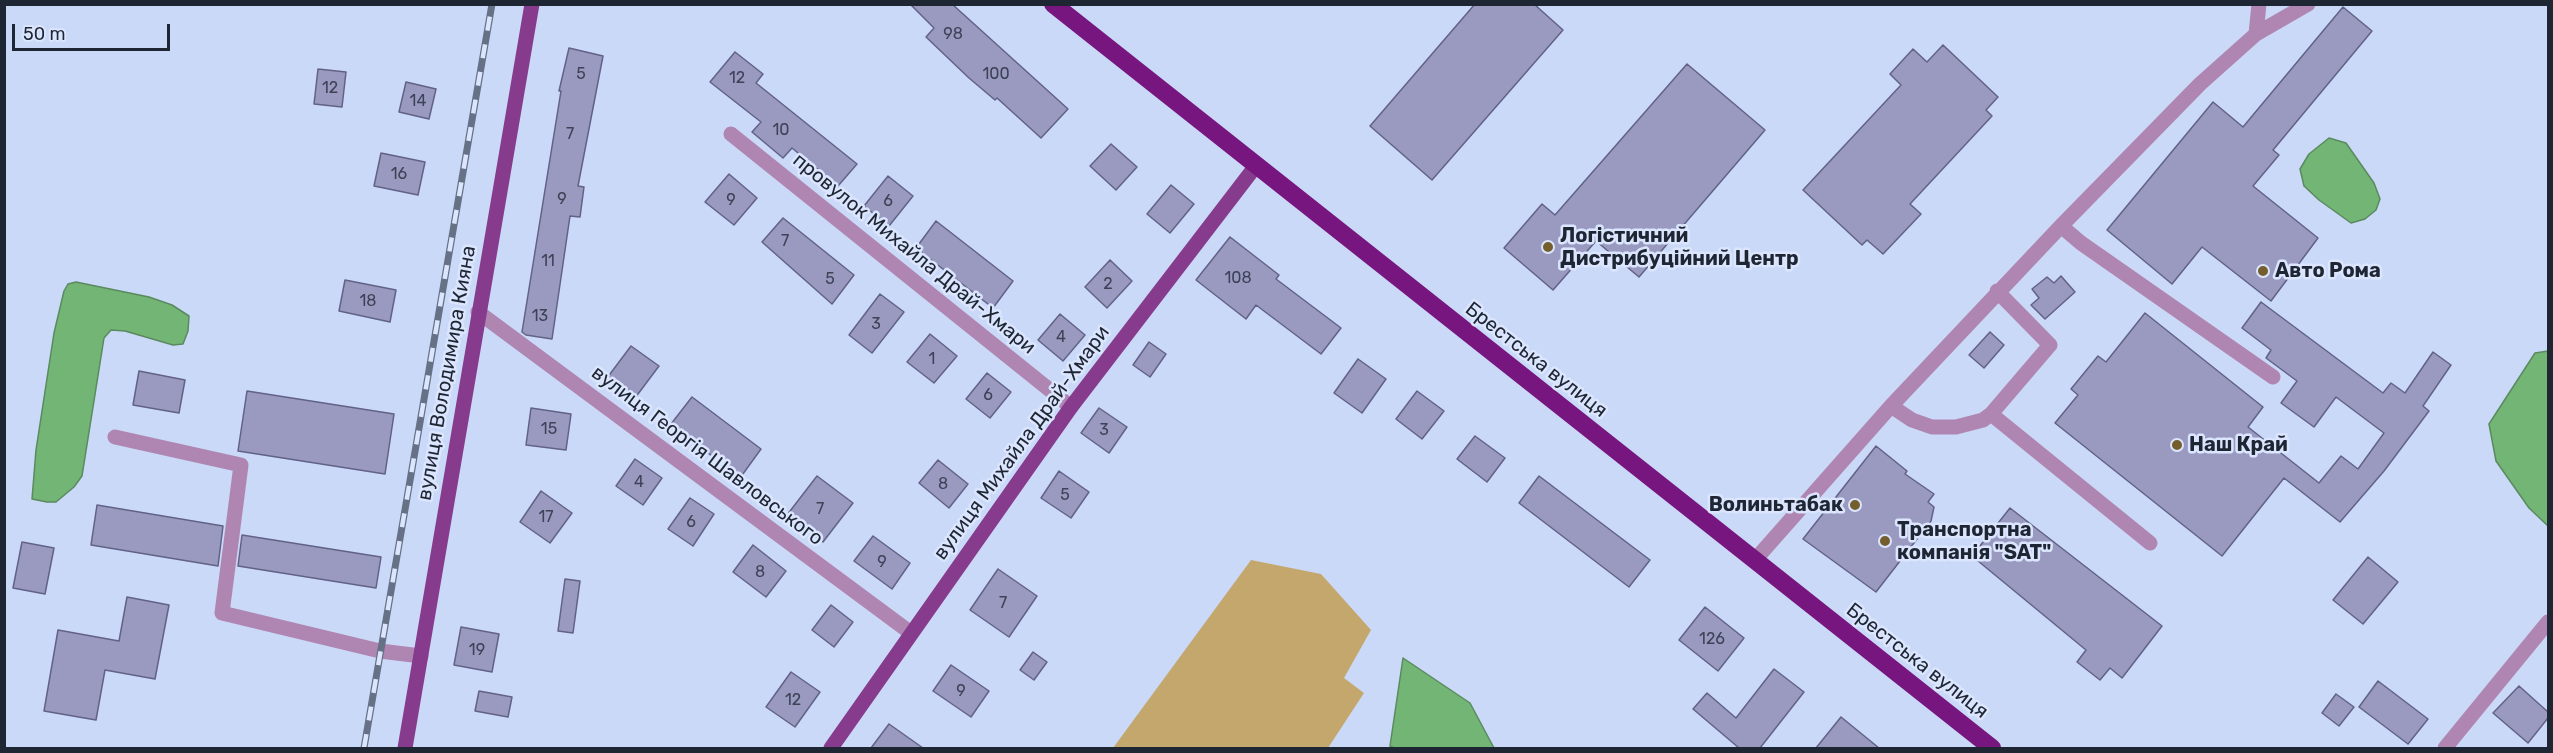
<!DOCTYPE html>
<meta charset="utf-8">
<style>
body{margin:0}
#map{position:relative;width:2553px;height:753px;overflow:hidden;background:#cad9f8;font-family:Rubik,sans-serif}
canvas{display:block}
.frame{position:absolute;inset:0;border:6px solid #1e2533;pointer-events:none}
.scale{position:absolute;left:12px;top:24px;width:158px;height:27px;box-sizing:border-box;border:3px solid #1e2533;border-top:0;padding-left:8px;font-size:18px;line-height:21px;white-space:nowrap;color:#1e2533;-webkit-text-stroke:4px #dbe6fe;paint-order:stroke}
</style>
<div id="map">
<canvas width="2553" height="753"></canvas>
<div class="frame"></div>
<div class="scale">50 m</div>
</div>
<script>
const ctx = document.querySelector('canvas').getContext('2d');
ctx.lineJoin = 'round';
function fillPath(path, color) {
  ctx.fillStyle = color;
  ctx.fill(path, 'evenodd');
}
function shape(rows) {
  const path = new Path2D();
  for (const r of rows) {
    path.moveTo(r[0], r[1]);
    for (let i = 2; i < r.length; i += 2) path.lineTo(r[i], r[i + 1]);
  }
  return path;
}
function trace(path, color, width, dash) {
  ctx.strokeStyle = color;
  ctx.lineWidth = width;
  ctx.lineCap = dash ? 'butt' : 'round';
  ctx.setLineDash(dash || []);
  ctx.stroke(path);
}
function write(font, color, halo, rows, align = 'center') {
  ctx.font = font + ' Rubik,sans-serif';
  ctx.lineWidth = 5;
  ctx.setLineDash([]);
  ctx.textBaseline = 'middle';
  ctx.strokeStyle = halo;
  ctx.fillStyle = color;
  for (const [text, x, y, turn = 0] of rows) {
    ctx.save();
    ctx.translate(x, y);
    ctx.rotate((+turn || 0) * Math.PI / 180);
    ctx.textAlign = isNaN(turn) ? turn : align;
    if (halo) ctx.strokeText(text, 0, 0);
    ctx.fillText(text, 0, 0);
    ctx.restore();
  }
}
const green = shape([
 [1251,560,1321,574,1371,630,1344,678,1364,693,1328,748,1113,748]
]);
const water = shape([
 [2329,138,2346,143,2374,183,2380,199,2376,210,2365,219,2351,223,2319,200,2304,186,2300,169,2309,154,2329,138],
 [76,282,149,297,172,305,189,316,188,331,183,344,173,345,125,331,111,330,104,338,82,476,74,487,56,502,47,502,32,499,36,450,54,333,64,291,68,284,76,282],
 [2548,351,2548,526,2529,508,2496,461,2489,424,2535,353,2548,351],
 [1403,658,1470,703,1494,748,1394,748,1390,746,1403,658]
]);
const building = shape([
 [910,4,952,4,1068,109,1041,138,997,98,995,100,969,78,926,37,934,28,910,4],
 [1475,4,1534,4,1563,30,1432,180,1370,126,1475,4],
 [2343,7,2372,31,2273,150,2279,155,2253,186,2318,238,2271,301,2202,247,2172,284,2107,230,2213,102,2243,127,2343,7],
 [1943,45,1998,97,1986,110,1992,116,1910,204,1921,214,1883,254,1867,240,1862,245,1803,190,1901,85,1890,74,1913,49,1927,62,1943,45],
 [569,48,603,56,578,186,584,187,580,217,570,216,552,339,526,335,522,332,561,91,559,91,569,48],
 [735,52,763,74,756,83,857,164,838,186,792,148,783,158,752,132,761,122,710,82,735,52],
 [1687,64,1765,130,1639,277,1596,241,1553,290,1504,248,1542,204,1555,215,1687,64],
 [318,69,346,72,342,107,314,104,318,69],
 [406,82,436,89,429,119,399,112,406,82],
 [1111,144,1137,167,1116,190,1090,166,1111,144],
 [381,153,425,162,418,195,374,186,381,153],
 [729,174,757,198,734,225,705,202,729,174],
 [888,176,913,196,889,226,864,206,888,176],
 [1171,185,1194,204,1170,233,1147,214,1171,185],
 [783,218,854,275,832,304,762,242,783,218],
 [936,221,1013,281,993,308,916,248,936,221],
 [1230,237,1279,275,1276,279,1341,328,1321,354,1256,305,1246,319,1196,280,1230,237],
 [1110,260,1132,281,1107,308,1085,287,1110,260],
 [2061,276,2075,292,2045,319,2031,305,2039,298,2032,289,2047,277,2054,283,2061,276],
 [345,280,396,290,390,322,339,311,345,280],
 [880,294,904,312,872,353,849,335,880,294],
 [2261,302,2383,393,2391,383,2405,393,2433,352,2451,365,2423,406,2429,411,2384,471,2340,522,2284,478,2222,556,2055,423,2078,395,2071,389,2098,356,2106,362,2145,313,2263,407,2248,427,2319,483,2341,456,2358,469,2384,433,2336,397,2314,427,2281,403,2297,381,2266,358,2271,350,2242,328,2261,302],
 [1060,314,1085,335,1063,361,1038,340,1060,314],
 [1990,332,2004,345,1984,368,1969,355,1990,332],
 [930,334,957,356,934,383,907,362,930,334],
 [1149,342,1166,354,1150,377,1133,365,1149,342],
 [631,346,659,366,635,398,607,378,631,346],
 [1358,359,1386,379,1362,413,1334,393,1358,359],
 [139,371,185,380,179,413,133,405,139,371],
 [987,373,1011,392,990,418,966,399,987,373],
 [247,391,394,414,385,474,238,451,247,391],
 [1417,391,1444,411,1422,439,1396,419,1417,391],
 [692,397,761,449,740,478,671,424,692,397],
 [531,408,571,414,566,450,526,445,531,408],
 [1099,408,1127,427,1109,453,1081,433,1099,408],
 [1475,436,1505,458,1487,482,1457,459,1475,436],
 [1876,446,1907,471,1905,474,1934,494,1928,502,1934,507,1931,521,1876,592,1803,539,1876,446],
 [635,459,662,478,643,505,616,486,635,459],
 [938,460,968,484,949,508,919,483,938,460],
 [1059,471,1089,492,1071,518,1041,498,1059,471],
 [817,476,853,503,823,542,787,515,817,476],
 [1539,476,1650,560,1629,587,1519,503,1539,476],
 [541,491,572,513,550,543,520,522,541,491],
 [690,498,714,514,693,546,668,529,690,498],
 [97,505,223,526,218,566,91,545,97,505],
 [2010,508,2162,626,2122,678,2110,668,2100,680,2077,662,2086,650,1972,556,2010,508],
 [242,535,381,557,376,588,238,566,242,535],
 [873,536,910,563,892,589,854,561,873,536],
 [22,542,54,548,45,594,13,588,22,542],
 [753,545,786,571,766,597,733,572,753,545],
 [2368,557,2398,582,2363,624,2333,600,2368,557],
 [998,569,1037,596,1009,637,970,610,998,569],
 [565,579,580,581,573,633,558,631,565,579],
 [127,597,169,605,155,679,105,670,96,720,44,711,58,630,119,641,127,597],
 [831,605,853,622,834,647,812,630,831,605],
 [1705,607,1744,638,1718,671,1679,640,1705,607],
 [461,627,499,634,492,672,454,665,461,627],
 [1033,652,1047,662,1034,680,1020,670,1033,652],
 [951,665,989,691,971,717,933,691,951,665],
 [1774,669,1804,692,1760,748,1739,748,1693,709,1707,693,1736,718,1774,669],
 [791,672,820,692,795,727,766,707,791,672],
 [2378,681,2428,719,2408,744,2359,707,2378,681],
 [2519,686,2548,712,2548,718,2528,743,2493,713,2519,686],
 [479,691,512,697,508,717,475,711,479,691],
 [2336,694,2354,707,2339,726,2322,713,2336,694],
 [1841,717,1879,748,1816,748,1841,717],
 [889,724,923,748,871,748,889,724]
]);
const minor = shape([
 [2256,34,2308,4],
 [731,134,1071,407],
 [2061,226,2081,243,2273,377],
 [478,312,911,633],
 [1891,406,2061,226,2200,84,2256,34,2259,4],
 [1991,414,2050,345,1997,291],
 [115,437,241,465,222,613,380,651,421,656],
 [1754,561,1891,406,1912,420,1932,427,1956,427,1983,420,1991,414,2150,543],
 [2445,748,2548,622]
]);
const major = shape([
 [405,748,532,4],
 [831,748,1071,407,1255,167]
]);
const highway = shape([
 [1053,4,1992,748]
]);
const rail = shape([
 [364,748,492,4]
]);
const markers = [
 [1548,247,6,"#755e2e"],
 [2263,271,6,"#755e2e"],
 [2177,445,6,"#755e2e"],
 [1855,505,6,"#755e2e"],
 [1885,541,6,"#755e2e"]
];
const numberNames = [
 ["98",953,34],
 ["5",581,74],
 ["100",996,74],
 ["12",737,78],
 ["12",330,88],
 ["14",418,101],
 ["10",781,130],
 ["7",570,134],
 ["16",399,174],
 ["9",562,199],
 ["9",731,200],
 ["6",888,201],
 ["7",785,241],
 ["11",548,261],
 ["108",1238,278],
 ["5",830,279],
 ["2",1108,284],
 ["18",368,301],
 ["13",540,316],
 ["3",876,324],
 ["4",1061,337],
 ["1",932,359],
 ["6",988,395],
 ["15",549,429],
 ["3",1104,430],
 ["4",639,482],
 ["8",943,484],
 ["5",1065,495],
 ["7",820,509],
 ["17",546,517],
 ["6",691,522],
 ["9",882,562],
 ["8",760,572],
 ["7",1003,603],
 ["126",1712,639],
 ["19",477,650],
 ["9",961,691],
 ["12",793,700]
];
const poiNames = [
 ["Логістичний",1560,236],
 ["Дистрибуційний Центр",1560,259],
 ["Авто Рома",2275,271],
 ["Наш Край",2189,445],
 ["Волиньтабак",1843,505,"right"],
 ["Транспортна",1897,530],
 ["компанія \"SAT\"",1897,553]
];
const streetNames = [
 ["провулок Михайла Драй-Хмари",914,254,39],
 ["Брестська вулиця",1536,360,38],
 ["вулиця Володимира Кияна",447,373,-80],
 ["вулиця Михайла Драй-Хмари",1022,443,-54],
 ["вулиця Георгія Шавловського",707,456,37],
 ["Брестська вулиця",1917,661,38]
];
fillPath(green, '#c3a76d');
fillPath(water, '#73b574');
trace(water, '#5a8a60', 1.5);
fillPath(building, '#9a9ac1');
trace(building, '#626286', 1.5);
trace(minor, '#af86b1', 15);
trace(major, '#873b8d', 15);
trace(highway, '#77167f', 18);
trace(rail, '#667186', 7);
trace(rail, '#dbe6fe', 4.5, [14]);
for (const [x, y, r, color] of markers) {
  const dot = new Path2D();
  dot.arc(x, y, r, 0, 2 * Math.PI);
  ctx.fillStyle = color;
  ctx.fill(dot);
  trace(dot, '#dbe6fe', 2);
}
write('16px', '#3d4256', null, numberNames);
write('bold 20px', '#1e2533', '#dbe6fe', poiNames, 'left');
write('20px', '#1e2533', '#dbe6fe', streetNames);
</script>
